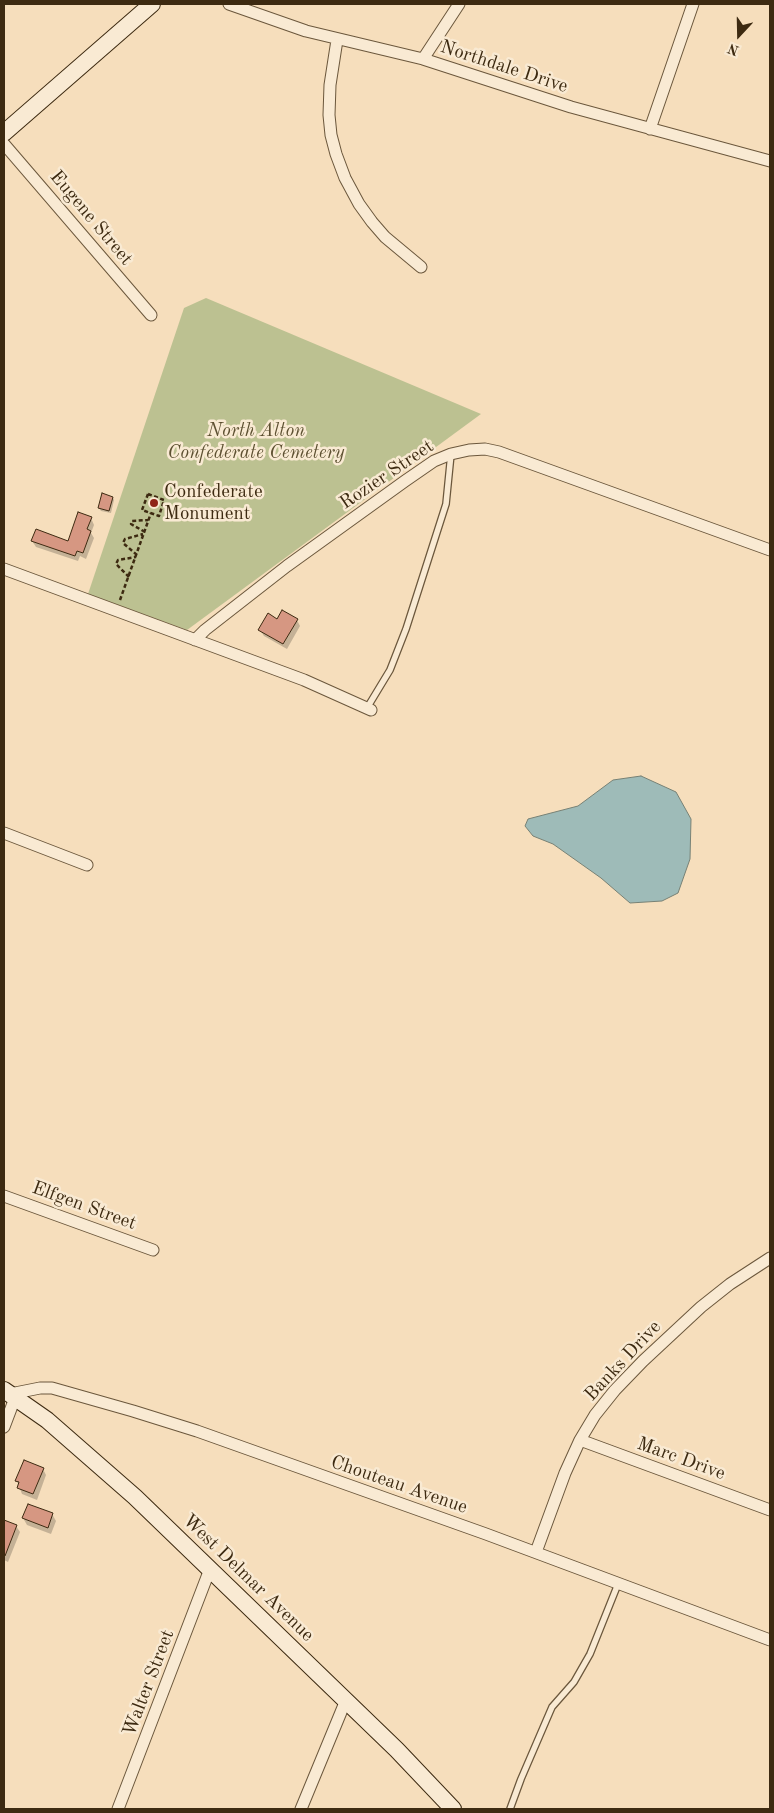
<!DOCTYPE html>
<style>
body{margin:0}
#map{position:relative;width:774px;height:1813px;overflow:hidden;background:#f6debc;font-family:"Old Standard TT",serif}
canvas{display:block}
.frame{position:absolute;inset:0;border:5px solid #3d2a11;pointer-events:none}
.north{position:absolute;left:714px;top:10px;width:50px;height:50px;-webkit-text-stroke:4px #f9ead3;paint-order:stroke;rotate:201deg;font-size:14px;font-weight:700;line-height:20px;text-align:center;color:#3d2a11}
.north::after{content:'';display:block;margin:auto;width:18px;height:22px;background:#3d2a11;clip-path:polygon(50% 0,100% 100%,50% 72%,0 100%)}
</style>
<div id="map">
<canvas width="774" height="1813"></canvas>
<div class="frame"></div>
<div class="north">N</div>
</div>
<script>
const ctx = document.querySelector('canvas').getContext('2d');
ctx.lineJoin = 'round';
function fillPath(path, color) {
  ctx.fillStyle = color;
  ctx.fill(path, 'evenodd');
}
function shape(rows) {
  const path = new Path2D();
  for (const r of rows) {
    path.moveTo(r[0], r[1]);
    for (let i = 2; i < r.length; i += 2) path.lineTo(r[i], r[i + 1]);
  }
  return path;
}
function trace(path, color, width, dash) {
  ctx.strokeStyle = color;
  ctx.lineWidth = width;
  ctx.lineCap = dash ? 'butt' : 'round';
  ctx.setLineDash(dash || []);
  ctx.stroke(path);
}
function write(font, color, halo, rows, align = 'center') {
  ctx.font = font + ' "Old Standard TT",serif';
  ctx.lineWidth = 5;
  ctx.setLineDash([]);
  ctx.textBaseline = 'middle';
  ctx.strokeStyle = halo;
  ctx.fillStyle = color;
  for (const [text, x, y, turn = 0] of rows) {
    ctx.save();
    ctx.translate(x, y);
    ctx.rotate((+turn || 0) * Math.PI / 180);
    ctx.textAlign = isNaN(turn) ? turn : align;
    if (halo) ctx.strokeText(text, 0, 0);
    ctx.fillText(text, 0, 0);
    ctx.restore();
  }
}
const green = shape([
 [206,298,481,414,187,630,88,594,184,308]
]);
const water = shape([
 [641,776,676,792,691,819,690,859,678,893,662,901,630,903,601,878,553,844,533,836,525,826,528,819,578,806,613,780,641,776]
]);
const shadow = shape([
 [113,498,114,500,111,513,101,511,99,508],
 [91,518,94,525,91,533,94,538,86,559,80,556,78,561,36,547,32,541,68,543],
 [297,620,300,626,287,649,264,636,260,630],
 [43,1469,46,1475,37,1500,22,1494,17,1481],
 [52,1514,56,1521,51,1534,27,1525,23,1518],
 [4,1521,16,1526,20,1532,8,1562,4,1560]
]);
const building = shape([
 [102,493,113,497,109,511,98,508,102,493],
 [78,512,92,517,87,529,91,531,83,553,77,551,75,556,31,541,36,529,68,541,78,512],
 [282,610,298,619,283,644,258,630,268,613,277,619,282,610],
 [24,1460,44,1468,33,1494,17,1488,19,1482,15,1481,24,1460],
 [28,1504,53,1513,48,1528,22,1518,28,1504],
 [4,1520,17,1525,5,1556,4,1556,4,1520]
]);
const path = shape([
 [148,494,164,500,159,516,142,510,148,494],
 [145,532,131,524,132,521,148,520],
 [137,555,123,543,125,539,143,534],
 [129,577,116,564,118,560,136,557],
 [120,600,151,513]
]);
const lane = shape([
 [367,708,390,670,406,629,446,504,451,454],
 [510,1809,521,1779,552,1707,574,1682,590,1654,618,1584]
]);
const street = shape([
 [229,4,306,31,423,59,571,107,770,161],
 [337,40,330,85,329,115,331,135,336,154,345,178,359,204,372,222,385,237,421,267],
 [423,59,459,4],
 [650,129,693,4],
 [4,144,151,315],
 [4,569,304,680,371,710],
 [195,640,205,630,287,566,405,481,434,461,451,454,469,450,485,449,499,452,770,550],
 [4,833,87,865],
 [4,1196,153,1250],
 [10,1394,40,1388,52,1388,133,1411,197,1431,486,1534,770,1640],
 [4,1427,15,1398],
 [580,1440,770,1510],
 [536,1552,565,1473,580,1440,595,1415,615,1390,643,1361,701,1307,730,1284,770,1258],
 [118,1809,210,1569],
 [301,1809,346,1700]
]);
const secondary = shape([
 [4,133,152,4],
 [4,1390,47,1420,135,1497,397,1750,453,1809]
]);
const markers = [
 [154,503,5,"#8f2418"]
];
const streetNames = [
 ["Northdale Drive",504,67,18],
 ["Eugene Street",91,218,50],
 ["Rozier Street",387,475,-34],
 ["Elfgen Street",84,1206,20],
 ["Banks Drive",623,1361,-47],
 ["Marc Drive",681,1459,20],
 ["Chouteau Avenue",399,1485,19],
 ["West Delmar Avenue",248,1578,44],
 ["Walter Street",149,1683,-69]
];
const parkNames = [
 ["North Alton",256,431],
 ["Confederate Cemetery",256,453]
];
const poiNames = [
 ["Confederate",164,492],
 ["Monument",164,514]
];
fillPath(green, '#bcc191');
fillPath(water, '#9ebbb8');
trace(water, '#778175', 1);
fillPath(shadow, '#0003');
fillPath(building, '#d69782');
trace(building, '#3d2a11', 1);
trace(lane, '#6b573c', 8);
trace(street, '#6b573c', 13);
trace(secondary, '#3d2a11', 18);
trace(path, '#3d2a11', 2.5, [4, 2.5]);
trace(lane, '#f9ead3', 5.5);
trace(street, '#f9ead3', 11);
trace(secondary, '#f9ead3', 16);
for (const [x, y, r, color] of markers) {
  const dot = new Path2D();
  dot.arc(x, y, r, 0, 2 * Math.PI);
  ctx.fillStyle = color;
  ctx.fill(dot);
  trace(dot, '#f9ead3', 2);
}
write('19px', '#3d2a11', '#f9ead3', streetNames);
write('italic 19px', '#5d5031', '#f9ead3', parkNames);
write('19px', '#3d2a11', '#f9ead3', poiNames, 'left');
</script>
